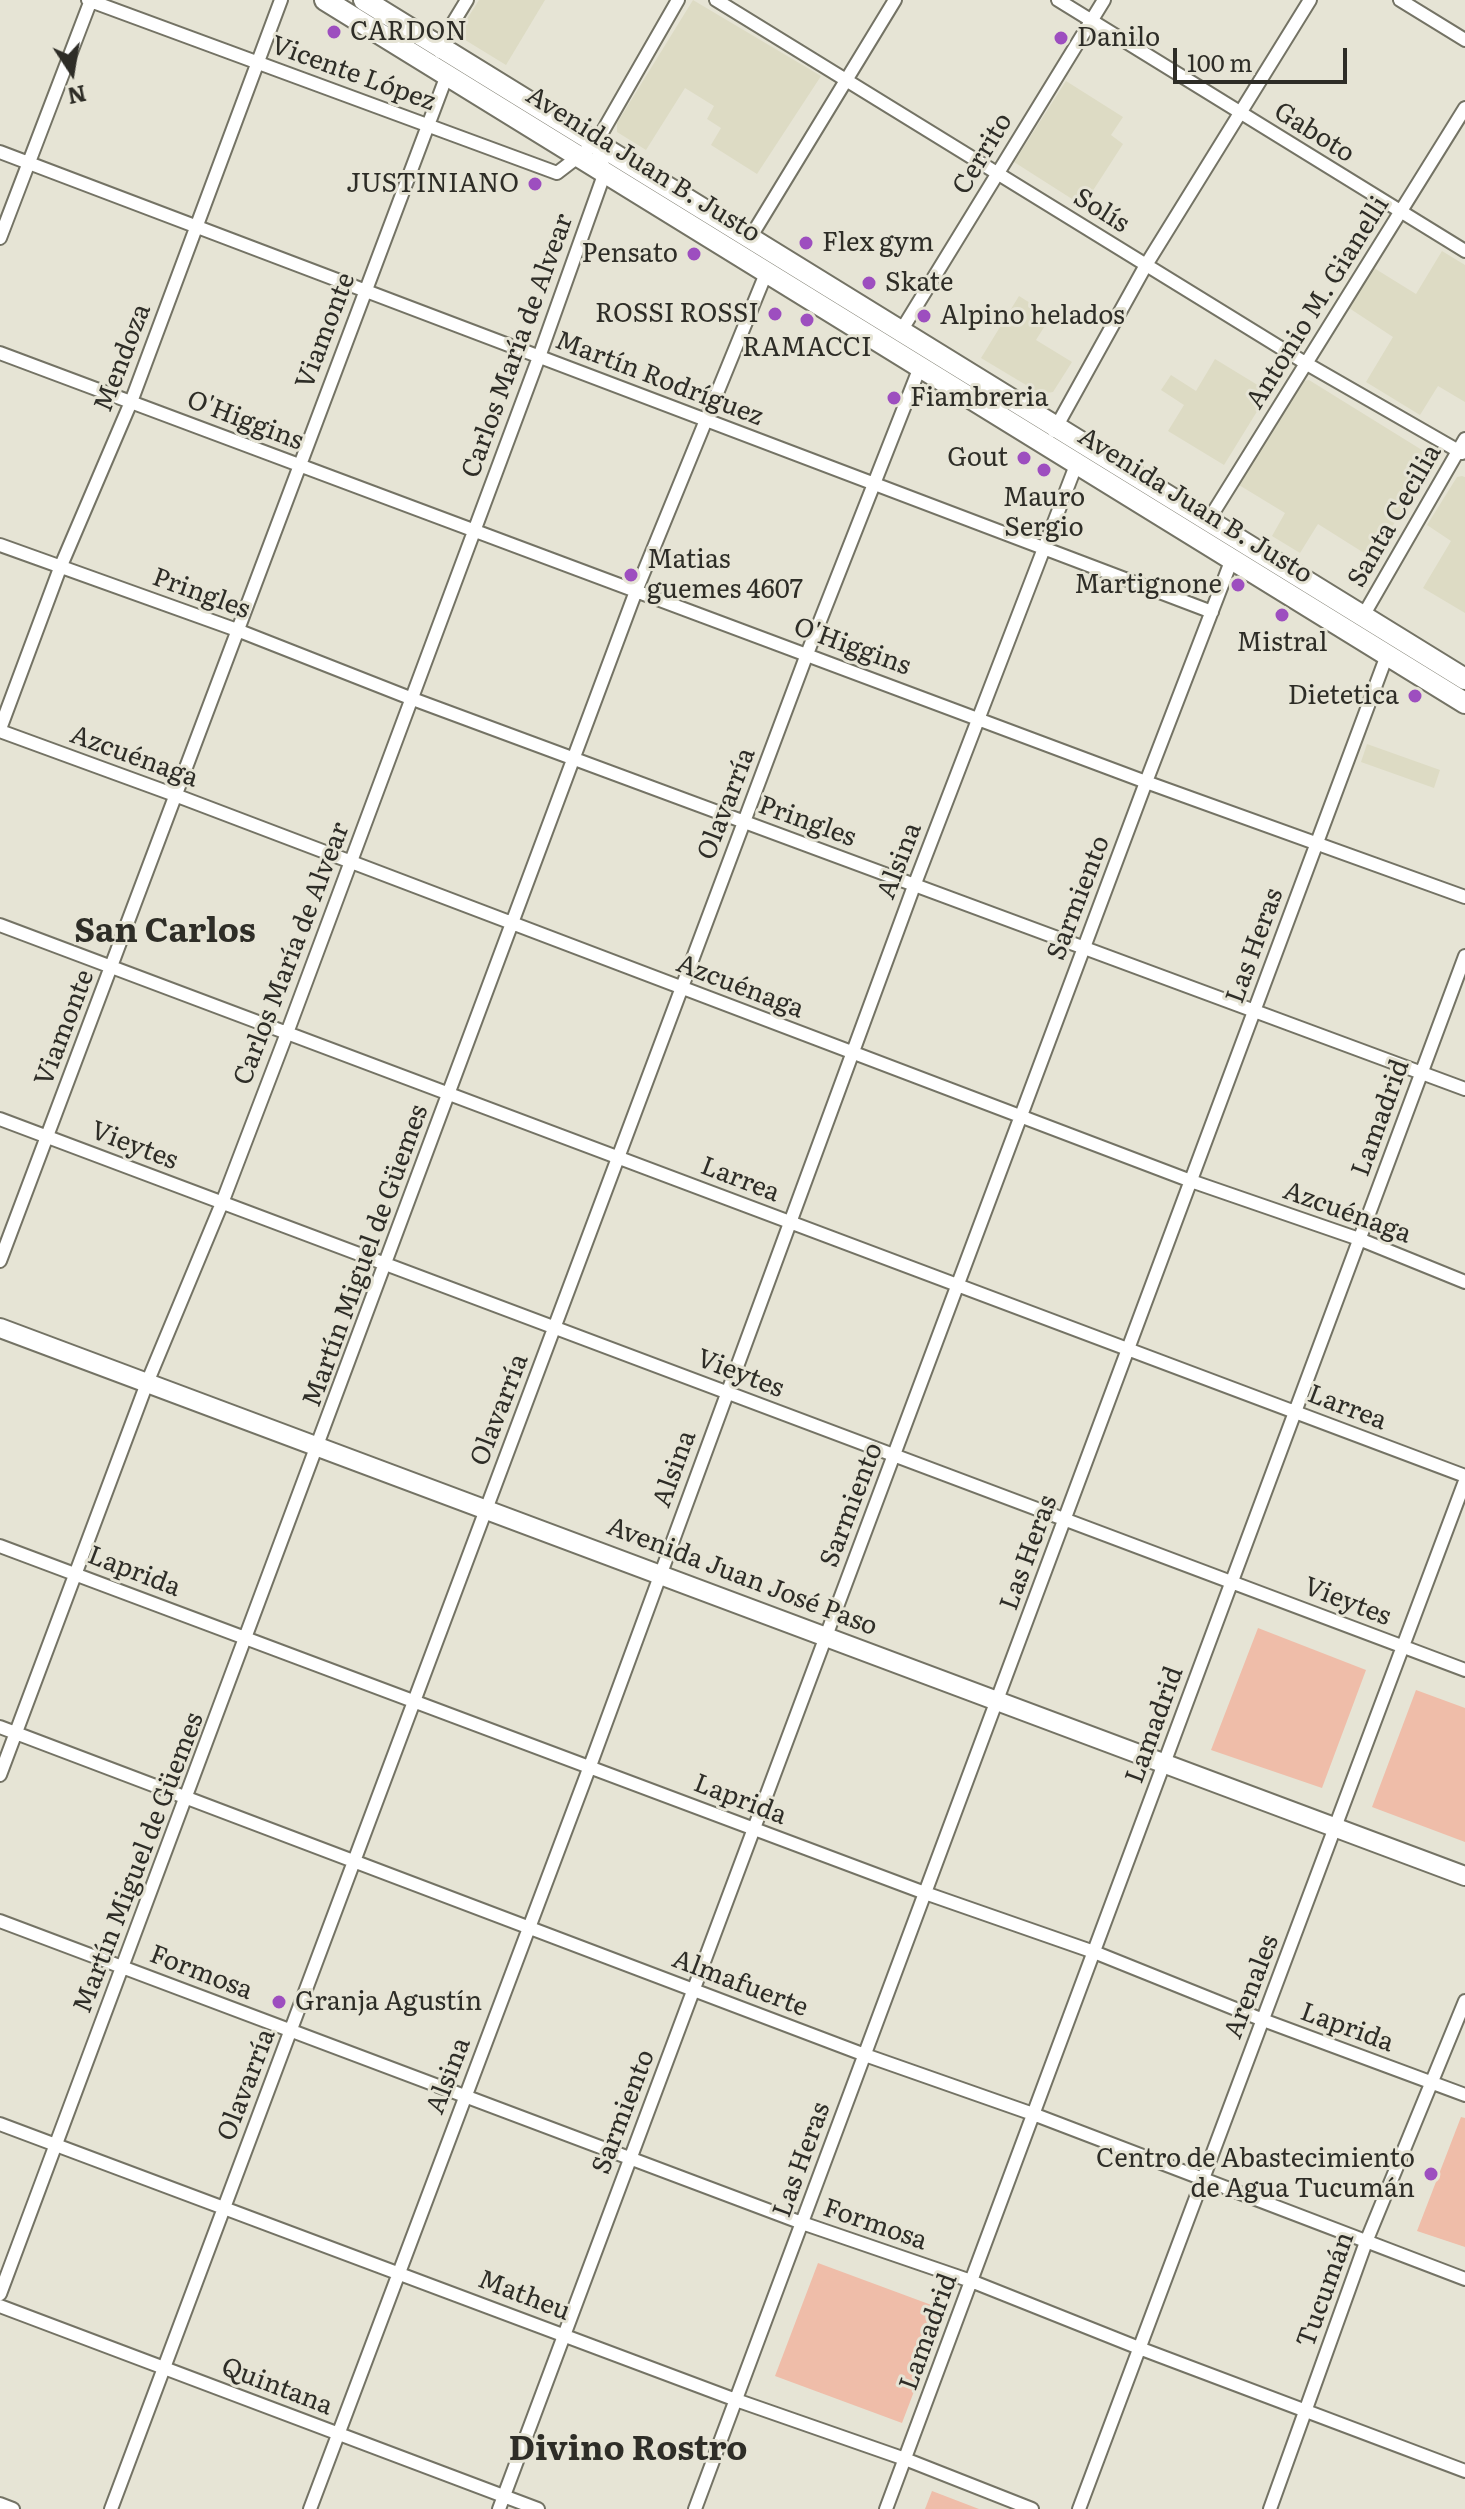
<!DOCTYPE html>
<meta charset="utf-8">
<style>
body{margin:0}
#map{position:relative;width:1465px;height:2509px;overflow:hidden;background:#e6e4d5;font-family:Literata,serif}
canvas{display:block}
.north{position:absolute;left:32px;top:32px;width:80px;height:80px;-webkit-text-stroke:6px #e6e4d5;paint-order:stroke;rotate:168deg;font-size:22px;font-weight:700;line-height:32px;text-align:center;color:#2e2d27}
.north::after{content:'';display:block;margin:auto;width:28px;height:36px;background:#2e2d27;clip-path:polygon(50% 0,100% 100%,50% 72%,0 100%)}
.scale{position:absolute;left:1173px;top:48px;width:174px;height:36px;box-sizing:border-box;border:4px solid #2e2d27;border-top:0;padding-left:10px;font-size:24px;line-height:28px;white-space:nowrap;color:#2e2d27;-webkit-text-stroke:6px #e6e4d5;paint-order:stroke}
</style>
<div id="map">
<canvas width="1465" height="2509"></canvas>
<div class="north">N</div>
<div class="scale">100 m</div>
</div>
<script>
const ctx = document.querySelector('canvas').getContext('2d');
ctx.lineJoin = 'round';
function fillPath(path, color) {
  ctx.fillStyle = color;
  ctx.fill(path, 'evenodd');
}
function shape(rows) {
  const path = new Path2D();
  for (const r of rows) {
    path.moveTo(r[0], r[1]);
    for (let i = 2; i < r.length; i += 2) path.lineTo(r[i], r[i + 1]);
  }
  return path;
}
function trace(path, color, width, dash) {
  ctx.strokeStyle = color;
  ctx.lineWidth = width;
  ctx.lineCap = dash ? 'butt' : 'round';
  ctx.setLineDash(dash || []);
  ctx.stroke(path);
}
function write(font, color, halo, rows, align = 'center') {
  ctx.font = font + ' Literata,serif';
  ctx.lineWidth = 6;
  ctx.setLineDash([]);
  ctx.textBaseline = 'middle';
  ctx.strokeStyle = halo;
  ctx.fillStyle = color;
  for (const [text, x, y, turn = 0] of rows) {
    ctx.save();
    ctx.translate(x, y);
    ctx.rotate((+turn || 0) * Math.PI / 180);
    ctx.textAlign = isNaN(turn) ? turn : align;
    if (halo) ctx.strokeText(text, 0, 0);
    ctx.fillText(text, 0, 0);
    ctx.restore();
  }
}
const built = shape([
 [479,0,545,0,506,65,457,35],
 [693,0,821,76,757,174,711,145,721,128,707,119,714,106,685,88,646,150,617,132,617,123],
 [1066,81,1123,117,1111,135,1123,144,1083,206,1014,162],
 [1442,251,1465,265,1465,402,1438,386,1420,415,1366,382,1393,337,1349,308,1374,268,1416,294],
 [1019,296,1051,316,1036,340,1072,362,1053,392,1041,394,981,358],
 [1215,359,1269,392,1224,465,1168,431,1184,405,1161,390,1171,375,1196,391],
 [1309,380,1430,455,1433,463,1372,558,1318,524,1300,553,1272,536,1285,513,1239,485,1303,381],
 [1462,476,1465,477,1465,613,1423,588,1451,541,1427,525,1457,477],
 [1367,744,1440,770,1434,788,1361,762]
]);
const green = shape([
 [1258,1628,1366,1670,1322,1788,1211,1750],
 [1416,1690,1465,1708,1465,1842,1372,1807],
 [1461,2117,1465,2118,1465,2247,1417,2231],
 [818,2263,945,2310,902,2423,775,2376],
 [932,2491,979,2509,925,2509]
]);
const minor = shape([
 [88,0,557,173,596,143,678,0],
 [716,0,1307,364,1462,453],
 [1058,0,1465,251],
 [1400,0,1465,40],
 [440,52,439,46,467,0],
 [0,152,1212,612],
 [0,238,91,0],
 [753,244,750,238,895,0],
 [903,335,901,331,1104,0],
 [0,353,1146,782,1465,897],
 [1054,431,1146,265,1310,0],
 [1212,526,1208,521,1465,108],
 [0,545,237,630,410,698,1465,1089],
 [1366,621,1363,616,1465,439],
 [0,729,60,568,131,402,281,0],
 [0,731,175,795,1191,1181,1359,1239,1465,1282],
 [0,925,1465,1476],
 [0,1119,1465,1670],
 [0,1261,447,75,445,70],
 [0,1546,925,1893,1094,1952,1263,2020,1465,2095],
 [0,1727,865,2055,1033,2114,1465,2279],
 [0,1775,147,1383,222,1203,287,1033,539,357,605,172,596,143],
 [0,1921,802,2223,971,2281,1139,2348,1465,2471],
 [0,2124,736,2400,905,2459,1032,2509],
 [0,2294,636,591,767,271],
 [0,2306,538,2509],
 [0,2504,13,2509],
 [111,2509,807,654,920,367,918,362],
 [310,2509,590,1766,914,886,1078,460],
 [499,2509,1146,782,1232,559,1230,556],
 [695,2509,1387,655,1384,650],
 [886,2509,1465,956],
 [1079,2509,1465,1481],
 [1270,2509,1366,2242,1465,2001]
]);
const secondary = shape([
 [0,1328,1465,1876]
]);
const primary = shape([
 [325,0,1465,703],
 [364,0,1465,679]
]);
const markers = [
 [334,32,8,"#9d4ebf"],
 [1061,38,8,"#9d4ebf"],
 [535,184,8,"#9d4ebf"],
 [806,243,8,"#9d4ebf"],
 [694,254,8,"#9d4ebf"],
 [869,283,8,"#9d4ebf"],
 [775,314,8,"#9d4ebf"],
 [924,316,8,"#9d4ebf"],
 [807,320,8,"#9d4ebf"],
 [894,398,8,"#9d4ebf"],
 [1024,458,8,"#9d4ebf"],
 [1044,470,8,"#9d4ebf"],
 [631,575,8,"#9d4ebf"],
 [1238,585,8,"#9d4ebf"],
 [1282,615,8,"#9d4ebf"],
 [1415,696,8,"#9d4ebf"],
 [279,2002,8,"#9d4ebf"],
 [1431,2174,8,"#9d4ebf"]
];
const poiNames = [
 ["CARDON",350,32],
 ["Danilo",1077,38],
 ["JUSTINIANO",519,184,"right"],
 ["Flex gym",822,243],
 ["Pensato",678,254,"right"],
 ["Skate",885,283],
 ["ROSSI ROSSI",759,314,"right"],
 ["Alpino helados",940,316],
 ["RAMACCI",807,348,"center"],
 ["Fiambreria",910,398],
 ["Gout",1008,458,"right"],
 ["Mauro",1044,498,"center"],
 ["Sergio",1044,528,"center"],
 ["Matias",647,560],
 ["guemes 4607",647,590],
 ["Martignone",1222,585,"right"],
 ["Mistral",1282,643,"center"],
 ["Dietetica",1399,696,"right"],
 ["Granja Agustín",295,2002],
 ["Centro de Abastecimiento",1415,2159,"right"],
 ["de Agua Tucumán",1415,2189,"right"]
];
const streetNames = [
 ["Vicente López",353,74,20],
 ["Gaboto",1314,133,32],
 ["Cerrito",983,154,-59],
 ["Avenida Juan B. Justo",643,165,32],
 ["Solís",1101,211,32],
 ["Antonio M. Gianelli",1318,303,-58],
 ["Viamonte",326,331,-69],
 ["Carlos María de Alvear",518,346,-70],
 ["Mendoza",123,358,-69],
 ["Martín Rodríguez",659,379,21],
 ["O'Higgins",245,421,21],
 ["Avenida Juan B. Justo",1195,506,32],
 ["Santa Cecilia",1395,516,-60],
 ["Pringles",201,594,20],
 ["O'Higgins",852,647,20],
 ["Azcuénaga",134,757,20],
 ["Olavarría",727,804,-69],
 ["Pringles",807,822,20],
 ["Alsina",900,861,-69],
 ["Sarmiento",1079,898,-69],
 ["Las Heras",1255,946,-70],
 ["Carlos María de Alvear",292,954,-69],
 ["Azcuénaga",740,987,21],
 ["Viamonte",65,1028,-69],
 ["Lamadrid",1381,1118,-70],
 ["Vieytes",134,1146,21],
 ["Larrea",740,1180,21],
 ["Azcuénaga",1347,1213,20],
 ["Martín Miguel de Güemes",366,1256,-70],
 ["Vieytes",740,1374,21],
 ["Larrea",1347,1408,21],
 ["Olavarría",500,1410,-69],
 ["Alsina",675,1469,-70],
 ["Sarmiento",852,1505,-69],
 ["Las Heras",1029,1553,-70],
 ["Laprida",134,1572,21],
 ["Avenida Juan José Paso",742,1577,21],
 ["Vieytes",1347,1602,21],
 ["Lamadrid",1155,1725,-70],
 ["Laprida",740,1800,21],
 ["Martín Miguel de Güemes",139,1863,-69],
 ["Formosa",201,1973,21],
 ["Almafuerte",740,1984,21],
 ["Arenales",1252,1987,-69],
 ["Laprida",1347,2028,20],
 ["Alsina",449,2076,-69],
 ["Olavarría",247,2085,-69],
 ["Sarmiento",624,2112,-69],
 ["Las Heras",802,2160,-70],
 ["Formosa",875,2225,19],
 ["Tucumán",1326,2290,-70],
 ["Matheu",524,2296,21],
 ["Lamadrid",929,2332,-70],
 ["Quintana",277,2387,21]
];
const districtNames = [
 ["San Carlos",165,932],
 ["Divino Rostro",628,2450]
];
fillPath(built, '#dddbc4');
fillPath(green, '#efbda9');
trace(minor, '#747365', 16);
trace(secondary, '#747365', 22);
trace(primary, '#747365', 24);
trace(minor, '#fff', 12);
trace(secondary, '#fff', 18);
trace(primary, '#fff', 20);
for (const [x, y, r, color] of markers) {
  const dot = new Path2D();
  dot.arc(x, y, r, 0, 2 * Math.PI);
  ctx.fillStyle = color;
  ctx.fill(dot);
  trace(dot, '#e6e4d5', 3);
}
write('26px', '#2e2d27', '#e6e4d5', poiNames, 'left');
write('26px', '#2e2d27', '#e6e4d5', streetNames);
write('bold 34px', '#2e2d27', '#e6e4d5', districtNames);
</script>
